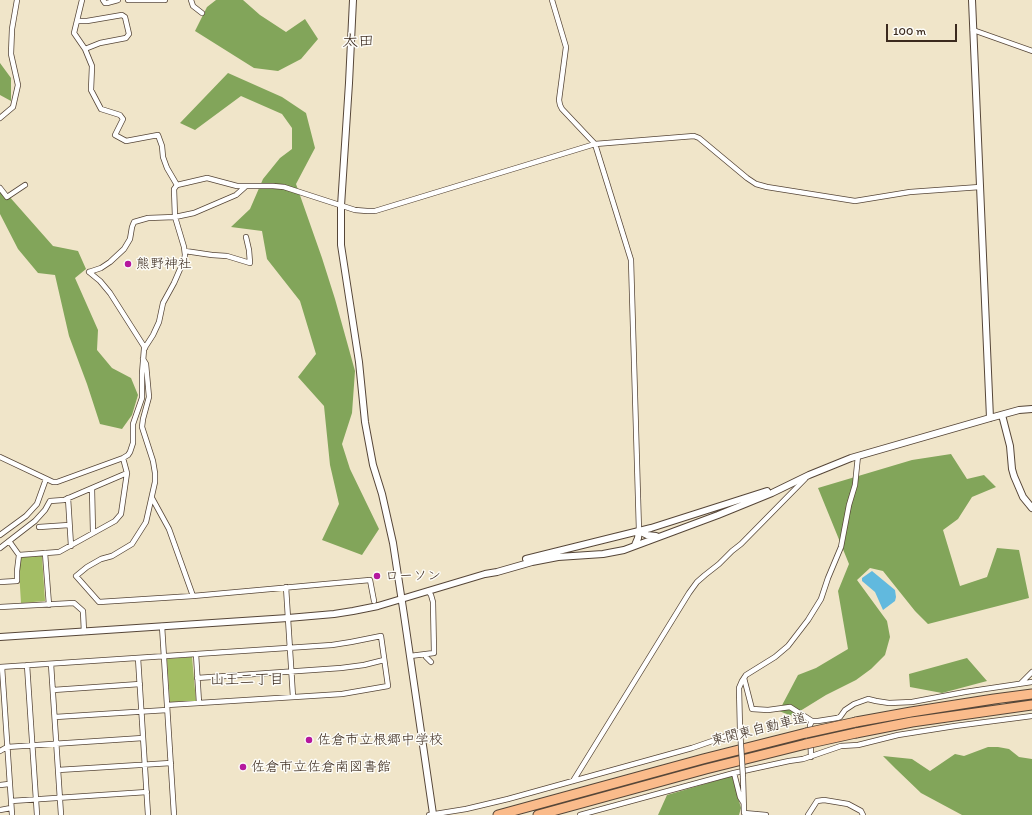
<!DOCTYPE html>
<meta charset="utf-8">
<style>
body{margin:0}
#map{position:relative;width:1032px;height:815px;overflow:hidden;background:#f0e5c9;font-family:Itim,sans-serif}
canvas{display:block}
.scale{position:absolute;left:886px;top:24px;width:71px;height:18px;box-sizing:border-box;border:2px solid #3b2a1e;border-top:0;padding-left:5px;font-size:12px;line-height:14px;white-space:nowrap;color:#3b2a1e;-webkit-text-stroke:3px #fdfcf7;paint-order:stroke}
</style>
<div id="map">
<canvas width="1032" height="815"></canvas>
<div class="scale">100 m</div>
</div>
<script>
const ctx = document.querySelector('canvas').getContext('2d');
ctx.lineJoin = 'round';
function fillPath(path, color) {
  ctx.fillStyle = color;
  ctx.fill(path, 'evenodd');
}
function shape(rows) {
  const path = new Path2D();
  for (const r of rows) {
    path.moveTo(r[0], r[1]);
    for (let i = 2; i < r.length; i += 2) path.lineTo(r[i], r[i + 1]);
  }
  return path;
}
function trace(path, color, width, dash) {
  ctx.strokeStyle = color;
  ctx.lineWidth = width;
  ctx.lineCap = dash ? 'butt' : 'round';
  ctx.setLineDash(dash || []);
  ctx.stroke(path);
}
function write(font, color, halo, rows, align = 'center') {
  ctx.font = font + ' Itim,"Klee One",sans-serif';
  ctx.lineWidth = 3;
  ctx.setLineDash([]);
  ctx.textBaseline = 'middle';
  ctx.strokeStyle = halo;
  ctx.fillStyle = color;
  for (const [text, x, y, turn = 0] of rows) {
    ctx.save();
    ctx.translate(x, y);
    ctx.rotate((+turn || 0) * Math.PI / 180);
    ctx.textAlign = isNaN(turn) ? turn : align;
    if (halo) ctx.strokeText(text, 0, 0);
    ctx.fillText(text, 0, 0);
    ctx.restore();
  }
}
const green = shape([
 [42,556,45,601,21,603,19,571,21,558,23,557],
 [192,657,196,701,170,702,167,659]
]);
const forest = shape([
 [216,0,243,0,260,15,286,32,305,19,318,39,301,59,278,71,254,68,195,31,207,7],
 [0,60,0,63,11,78,11,101,0,95],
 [228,73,282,97,306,113,315,148,296,184,322,258,335,299,355,371,352,413,342,444,350,469,379,529,362,555,322,540,339,504,330,465,324,406,298,377,316,354,300,301,267,259,262,231,231,227,250,209,263,179,280,158,292,149,292,128,282,114,241,96,195,130,180,123],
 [0,186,53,246,78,251,86,269,75,278,98,330,97,350,112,368,131,378,138,395,132,415,122,429,100,424,87,384,69,336,55,275,38,273,18,249,0,214],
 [951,454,967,479,984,475,996,487,972,497,958,519,943,530,960,586,987,577,997,548,1019,550,1029,598,928,624,915,611,883,571,870,568,857,580,887,621,890,637,885,655,871,669,856,680,826,695,792,716,779,711,798,675,816,668,848,649,838,591,849,564,818,488,912,460],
 [967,658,987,681,942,693,910,687,909,674],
 [988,747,998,747,1009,749,1019,757,1032,759,1032,815,962,815,921,793,896,769,883,756,912,759,930,771,955,754,964,756],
 [732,776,741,808,739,815,658,815,667,795]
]);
const water = shape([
 [872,571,895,590,896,597,895,601,883,610,875,592,862,581,862,578]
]);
const minor = shape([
 [82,0,74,33,85,49,92,66,91,90,101,109,120,115,123,119,115,135,126,141,158,135,162,146,163,157,167,168,177,185,207,178,237,186,273,186,284,187,355,210,367,211,375,211,595,144,694,136,699,138,747,178,756,184,767,187,855,201,910,192,980,187],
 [103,0,105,3,107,3,118,0],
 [128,0,165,0],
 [191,0,193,6,202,13],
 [552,0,566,47,559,100,560,105,562,109,595,144,631,260,639,531],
 [77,21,87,21,122,15,125,17,129,34,126,38,100,43,85,49],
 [973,30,1032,51],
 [0,118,13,107,18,85,11,54,12,29,17,0],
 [0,188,7,197,25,185],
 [185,251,212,255,227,256,250,263,249,250,246,237],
 [89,272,101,268,110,262,124,249,130,239,132,227,134,222,148,218,175,217,194,213,236,195,245,187],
 [89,272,100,281,110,293,145,348],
 [143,359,146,364,149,397,143,419,142,427,153,461,155,473,155,482,146,522,132,544,112,556,101,559,87,567,76,576,99,602,193,596,370,580,374,601],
 [0,457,53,482,57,482,123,458,128,455,130,452,133,443,133,424,142,398,142,374,144,349,153,335,159,322,163,303,174,283,184,260,185,255,184,247,175,217,174,189,177,185],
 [92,489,93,533],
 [68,498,71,546],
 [152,498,169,529,193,596],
 [39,527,69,525],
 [0,535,26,516,37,504,46,479],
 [9,541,19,555],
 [0,548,35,521,45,510,50,501,64,500,127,473],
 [45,553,49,605],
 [0,582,17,581,17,571,19,555,59,552,115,521,121,514,127,473,123,458],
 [286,587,293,697],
 [0,607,74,603,83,611,84,632],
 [162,626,174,815],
 [196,654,199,703],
 [426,654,426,657,431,662],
 [410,656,434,653,433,602,431,595,428,591],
 [138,658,148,815],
 [51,664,61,815],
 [27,665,37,815],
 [0,667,332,645,351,642,381,636,388,686,342,694,167,705],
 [2,667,12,815],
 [197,678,341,668,364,665,384,660],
 [744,678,752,709,768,710,790,707,812,721,818,721,837,718,840,717,845,710,854,704,868,699,876,701,889,703,912,702,965,692,1032,682],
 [1021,683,1032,672],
 [53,690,140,684],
 [55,717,167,710],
 [0,751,7,747,143,738],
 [811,757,810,725,812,721],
 [58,770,171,763],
 [734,773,740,797,743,802],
 [743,777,744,813,766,815],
 [573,781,689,593,697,582,705,575,719,564,732,551,741,544,805,479],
 [0,785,9,784],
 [11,801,147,792],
 [0,810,11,808],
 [429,815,466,809,508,799,692,748,721,738,740,730,739,688,742,681,746,675,775,657,788,646,808,620,821,599,828,578,841,547,849,505,855,485,858,456],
 [580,815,734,773,789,761,803,759,841,746,858,745,898,735,955,726,1032,716],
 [808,815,817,801,824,800,848,804,861,811,863,815]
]);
const tertiary = shape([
 [353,0,349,83,341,206,341,245,359,362,365,422,373,465,382,494,393,543,404,615,433,814],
 [972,0,990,418],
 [1002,415,1010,446,1012,469,1014,476,1023,497,1032,508],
 [635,545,638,538,639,531,647,535,656,536],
 [526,559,651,528,767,491],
 [0,637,288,618,334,614,353,611,378,606,485,574,497,572,532,562,558,557,603,554,624,550,718,515,772,493,809,475,851,458,990,418,1019,410,1032,409]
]);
const motorway = shape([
 [856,722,911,712,994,699,1032,694],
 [856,733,912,722,1032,705],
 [498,815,703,759,806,733],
 [538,815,706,769,806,744]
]);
const minorBridge = shape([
 [740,730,743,777]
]);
const motorwayBridge = shape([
 [806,733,856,722],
 [806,744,856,733]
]);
const markers = [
 [128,264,4,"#b5179e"],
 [377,576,4,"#b5179e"],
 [309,740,4,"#b5179e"],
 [243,767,4,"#b5179e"]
];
const poiNames = [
 ["熊野神社",136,264],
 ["ローソン",385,576],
 ["佐倉市立根郷中学校",317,740],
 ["佐倉市立佐倉南図書館",251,767]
];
const streetNames = [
 ["東関東自動車道",759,730,-14]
];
const neighbourhoodNames = [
 ["山王二丁目",247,680]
];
const quarterNames = [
 ["太田",358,42]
];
fillPath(green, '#a3be64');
fillPath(forest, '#82a55a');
fillPath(water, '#61b9de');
trace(minor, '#564638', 6);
trace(tertiary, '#564638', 8);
trace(motorway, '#564638', 11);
trace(minor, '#fff', 4.5);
trace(tertiary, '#fff', 6);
trace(motorway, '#fabb8b', 9);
trace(minorBridge, '#564638', 6, []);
trace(motorwayBridge, '#564638', 11, []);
trace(minorBridge, '#fff', 4.5);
trace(motorwayBridge, '#fabb8b', 9);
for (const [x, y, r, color] of markers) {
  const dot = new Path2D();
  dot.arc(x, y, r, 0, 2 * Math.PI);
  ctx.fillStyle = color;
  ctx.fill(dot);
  trace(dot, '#fdfcf7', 1.5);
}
write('14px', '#3b2a1e', '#fdfcf7', poiNames, 'left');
write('14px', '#3b2a1e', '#fdfcf7', streetNames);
write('15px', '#3b2a1e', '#fdfcf7', neighbourhoodNames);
write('16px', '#3b2a1e', '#fdfcf7', quarterNames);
</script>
